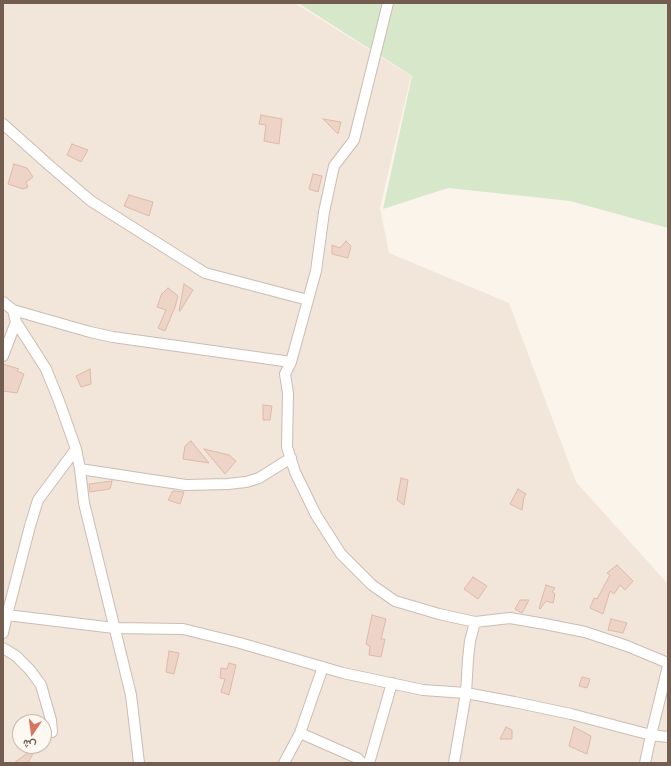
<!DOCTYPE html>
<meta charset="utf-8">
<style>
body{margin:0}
#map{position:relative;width:671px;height:766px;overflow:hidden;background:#fbf4eb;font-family:Cabin,Vazirmatn,sans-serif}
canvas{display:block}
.frame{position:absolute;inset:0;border:4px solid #735c50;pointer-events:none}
.north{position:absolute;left:12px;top:714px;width:40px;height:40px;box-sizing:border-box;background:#fdf8f1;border:1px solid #c6bab1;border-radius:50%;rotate:193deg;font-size:11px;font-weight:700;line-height:16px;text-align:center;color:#735c50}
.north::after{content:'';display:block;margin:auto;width:14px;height:18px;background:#d7755e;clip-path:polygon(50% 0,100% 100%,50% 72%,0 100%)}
</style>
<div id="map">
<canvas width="671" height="766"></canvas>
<div class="frame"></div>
<div class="north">ش</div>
</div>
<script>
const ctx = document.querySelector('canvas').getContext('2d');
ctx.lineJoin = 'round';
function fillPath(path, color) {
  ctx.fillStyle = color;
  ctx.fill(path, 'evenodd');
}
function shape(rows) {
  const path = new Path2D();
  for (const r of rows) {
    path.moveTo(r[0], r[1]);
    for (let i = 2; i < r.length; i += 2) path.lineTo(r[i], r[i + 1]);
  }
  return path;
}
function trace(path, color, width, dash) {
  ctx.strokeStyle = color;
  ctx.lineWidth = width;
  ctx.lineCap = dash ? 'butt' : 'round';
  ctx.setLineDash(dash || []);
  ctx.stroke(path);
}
const residential = shape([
 [3,3,295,3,411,76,380,208,389,253,509,303,576,482,668,584,668,763,3,763],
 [20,722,44,722,44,746,20,746]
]);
const green = shape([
 [298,3,668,3,668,228,570,201,448,188,383,209,412,76]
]);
const building = shape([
 [261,115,282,119,279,144,264,141,266,125,259,124,261,115],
 [323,119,341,122,338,134,323,119],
 [72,144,88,150,81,162,67,155,72,144],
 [14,164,27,168,33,177,26,182,28,187,23,189,8,184,14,164],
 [313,174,322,176,318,192,309,189,313,174],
 [129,195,153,202,149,216,124,206,129,195],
 [346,241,351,246,348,258,332,254,332,245,340,248,346,241],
 [184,284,193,290,180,311,179,311,184,284],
 [168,288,178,296,175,307,165,331,158,328,166,310,157,307,162,293,163,293,168,288],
 [3,364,19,369,17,371,24,374,17,393,3,391,3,364],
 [90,369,91,384,81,387,76,376,90,369],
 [263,405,272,406,270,420,263,420,263,405],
 [191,441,209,463,183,459,185,446,191,441],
 [204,449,229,455,236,461,225,474,204,449],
 [401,478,408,480,404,505,397,500,401,478],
 [112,481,110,489,90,492,89,484,112,481],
 [518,489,526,494,524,497,522,510,510,504,518,489],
 [173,491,184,492,180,504,168,500,173,491],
 [617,565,633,581,625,590,620,585,614,594,610,591,603,614,590,608,594,598,597,599,610,575,607,573,617,565],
 [473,577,487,586,478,599,464,589,473,577],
 [546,585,555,588,552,592,555,594,553,603,546,601,540,609,539,608,546,585],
 [520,600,529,600,522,613,515,609,520,600],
 [372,615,386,619,381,639,385,639,381,657,369,655,370,646,366,644,372,615],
 [611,619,627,623,623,633,608,630,611,619],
 [169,651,179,653,174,674,166,672,169,651],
 [229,663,236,665,229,695,221,692,225,679,220,678,221,668,227,669,229,663],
 [582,677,590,679,587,688,579,686,582,677],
 [506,727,512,730,512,739,500,739,506,727],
 [574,727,591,736,587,754,569,746,574,727],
 [37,746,28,763,14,763,37,746]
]);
const minor = shape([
 [3,124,50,166,91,201,205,273,308,300,291,362,285,374,288,393,287,447,295,472,316,515,341,554,372,585,395,601,439,614,475,622,510,618,545,624,585,632,627,646,668,663],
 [308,300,316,271,324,212,334,166,354,140,388,3],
 [3,302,13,310,16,322,46,369,59,401,76,449,80,469,84,503,131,695,139,763],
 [13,310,90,332,113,337,291,362],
 [3,356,16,322],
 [80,469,152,480,186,485,228,484,246,482,259,478,291,458],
 [3,613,7,615,114,628,183,629,240,643,343,673,423,690,466,693,514,702,571,714,651,735,668,737],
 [3,633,7,615,30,526,38,500,76,449],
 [3,648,16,656,30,670,41,685,51,720,52,732],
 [300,733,357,758,362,763],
 [284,763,300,733,323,667],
 [369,763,392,683],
 [454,763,466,693,468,659,470,641,475,622],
 [645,763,651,735,668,666]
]);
fillPath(residential, '#f2e6da');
fillPath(green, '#d7e7ca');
fillPath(building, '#edd4c6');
trace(building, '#debaa8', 1);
trace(minor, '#ccbcb2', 12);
trace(minor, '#fff', 10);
</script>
